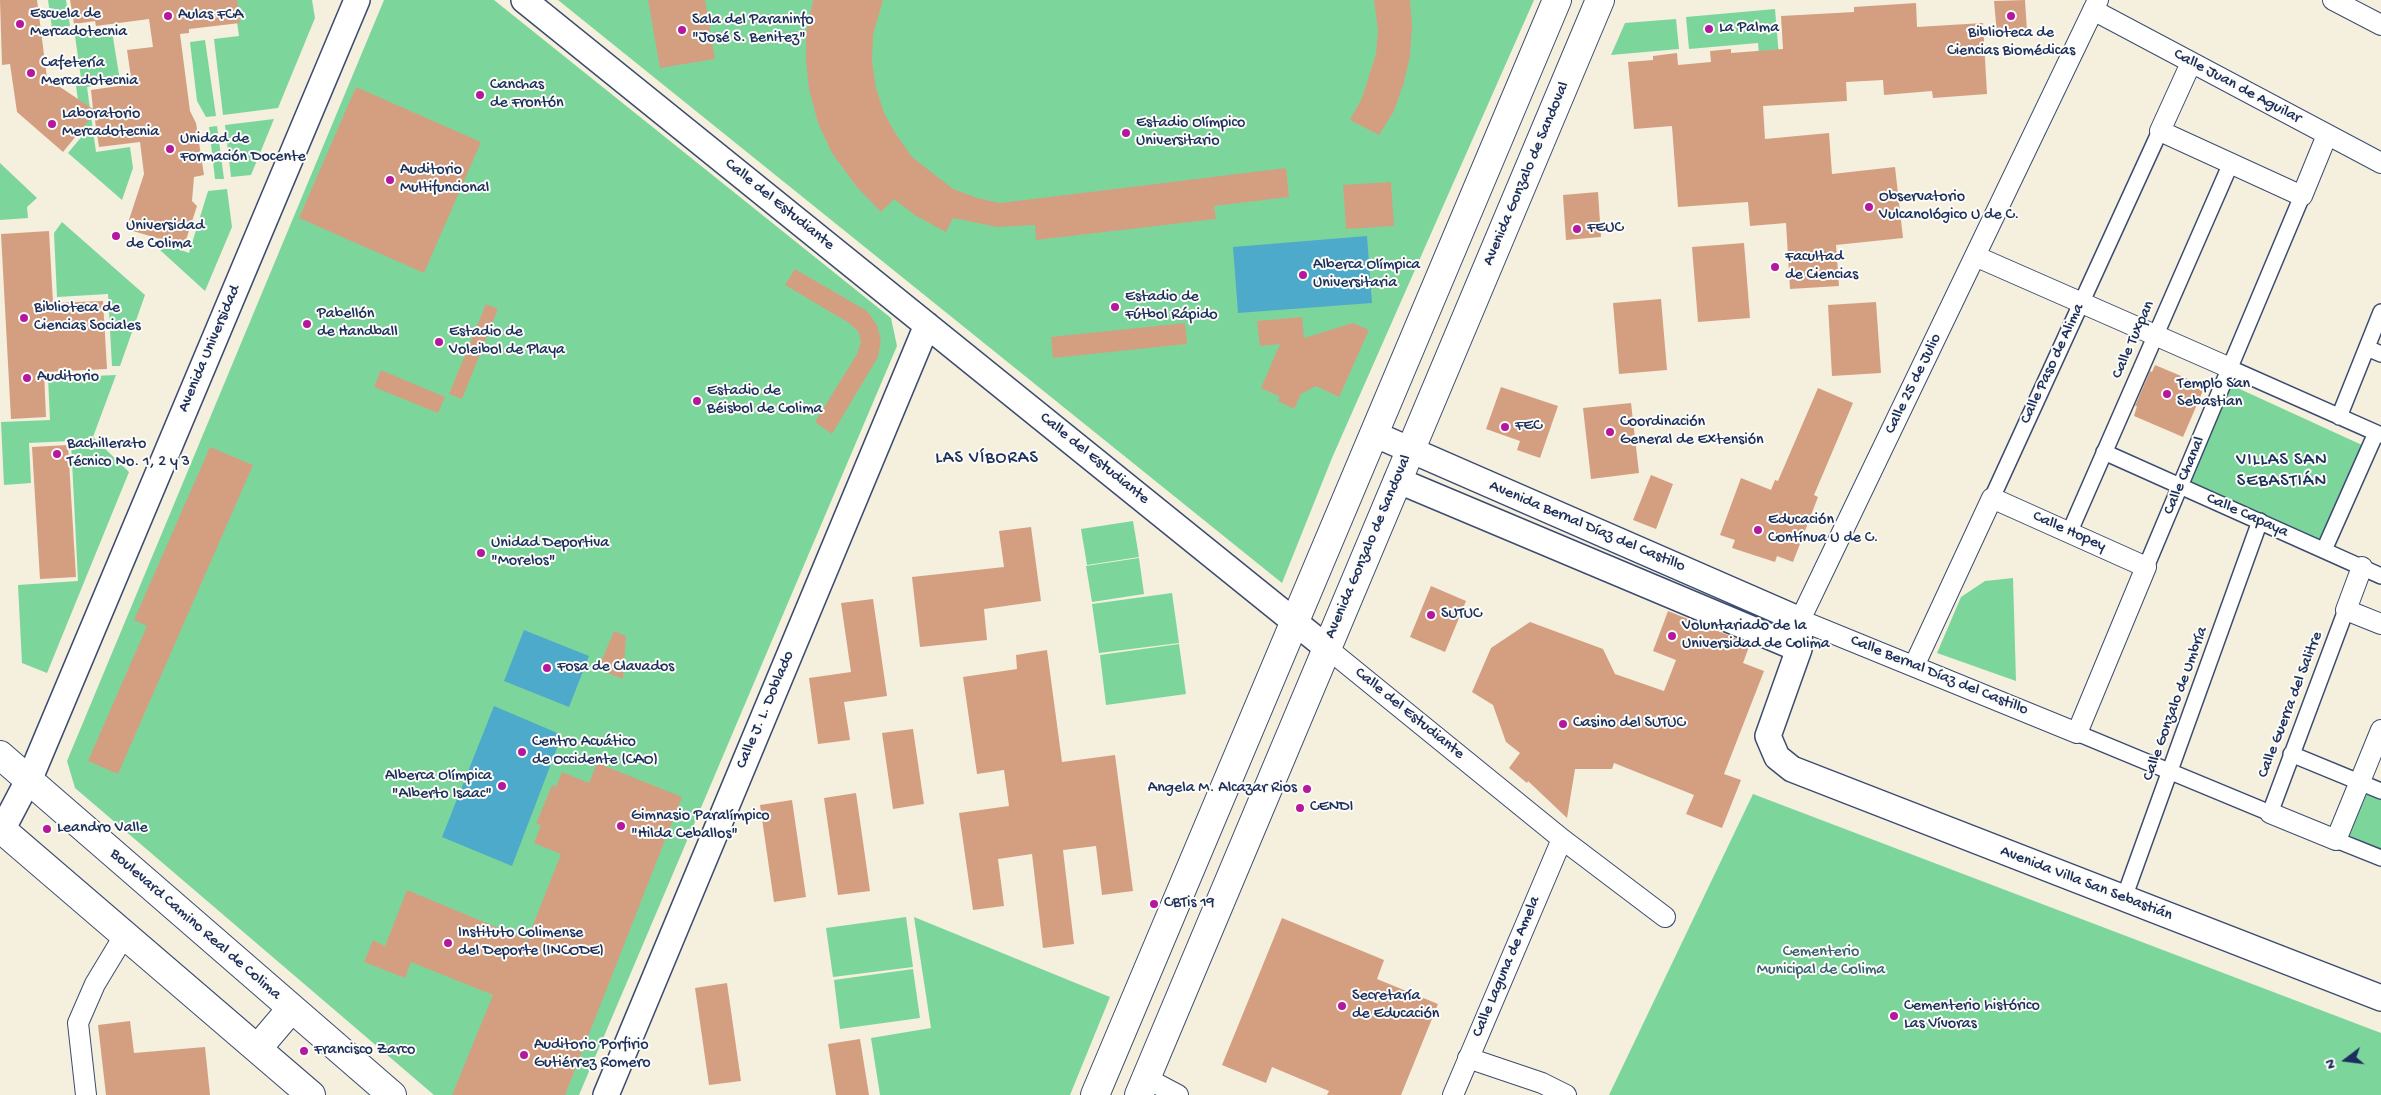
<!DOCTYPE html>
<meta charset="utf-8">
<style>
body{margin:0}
#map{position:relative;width:2381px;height:1095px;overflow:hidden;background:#f5efdd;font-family:"Gochi Hand",sans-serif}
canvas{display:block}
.north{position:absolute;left:2321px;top:1035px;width:50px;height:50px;-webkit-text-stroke:4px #fdfcf7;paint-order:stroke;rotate:255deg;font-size:14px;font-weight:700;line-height:20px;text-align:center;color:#1b2f5e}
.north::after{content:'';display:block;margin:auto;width:18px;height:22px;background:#1b2f5e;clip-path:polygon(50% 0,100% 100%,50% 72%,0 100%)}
</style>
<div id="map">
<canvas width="2381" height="1095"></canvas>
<div class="north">N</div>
</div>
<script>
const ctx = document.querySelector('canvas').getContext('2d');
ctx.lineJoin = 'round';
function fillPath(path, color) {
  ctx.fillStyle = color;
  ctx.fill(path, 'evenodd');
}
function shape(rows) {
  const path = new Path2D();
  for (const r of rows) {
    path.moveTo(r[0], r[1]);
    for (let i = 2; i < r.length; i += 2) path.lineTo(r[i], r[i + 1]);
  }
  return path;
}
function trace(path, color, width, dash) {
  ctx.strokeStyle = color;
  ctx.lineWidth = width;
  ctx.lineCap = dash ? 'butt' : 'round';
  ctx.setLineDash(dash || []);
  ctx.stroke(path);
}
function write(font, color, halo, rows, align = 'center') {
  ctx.font = font + ' "Gochi Hand",sans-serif';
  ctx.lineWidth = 4;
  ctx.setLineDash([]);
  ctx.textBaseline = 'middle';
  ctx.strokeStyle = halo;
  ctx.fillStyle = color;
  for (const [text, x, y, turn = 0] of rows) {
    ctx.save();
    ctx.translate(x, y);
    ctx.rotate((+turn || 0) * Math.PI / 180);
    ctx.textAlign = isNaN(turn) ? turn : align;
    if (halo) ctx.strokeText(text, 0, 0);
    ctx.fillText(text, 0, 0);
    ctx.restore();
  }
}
const green = shape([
 [48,0,66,0,70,26,52,28],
 [234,0,312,0,315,18,278,108,223,115,214,39,239,36],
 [384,0,494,0,891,318,897,346,579,1095,434,1095,75,788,67,761],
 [558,0,1534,0,1332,458,1282,583],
 [1775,9,1783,104,1763,105,1758,43,1689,49,1686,17],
 [1676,19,1679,49,1611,55,1625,23],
 [112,31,120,81,87,87,96,152,130,147,133,168,122,200,68,153,83,135,76,86,82,85,75,36],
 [205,40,216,116,206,117,197,101,190,42],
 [274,119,251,175,231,177,225,125],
 [217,126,224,179,215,179,209,127],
 [0,163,37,198,27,207,28,218,0,220],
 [227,189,232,227,205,291,160,250,163,243,189,253,208,191],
 [62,222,145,295,120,366,112,366,108,294,57,297,54,233],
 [116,375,93,437,129,472,47,673,22,663,18,585,78,581,71,441,29,443,31,483,4,485,1,422,50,420,48,378],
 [2231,385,2362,445,2318,543,2187,482],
 [1133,521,1139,557,1087,565,1081,529],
 [1139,558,1144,594,1092,602,1086,566],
 [2013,578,2016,681,1937,653,1961,597,1985,581],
 [1172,593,1179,643,1099,653,1092,604],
 [1179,644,1186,694,1106,705,1100,655],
 [2363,793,2381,800,2381,849,2346,835],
 [1753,794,2381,1033,2381,1095,1609,1095],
 [906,917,913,967,833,977,826,928],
 [914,917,1110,997,1070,1095,880,1095,871,1038,931,1028],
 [913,969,920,1018,840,1029,834,980]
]);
const water = shape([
 [1367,236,1372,303,1238,313,1233,247],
 [524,630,589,656,569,707,504,681],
 [494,706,562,735,512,866,442,837]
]);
const building = shape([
 [0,0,37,0,48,86,57,85,93,109,91,90,132,84,127,50,153,47,149,19,96,26,95,21,74,24,70,0,237,0,240,23,189,29,189,33,180,34,190,111,196,123,204,175,194,177,192,201,197,206,184,246,126,229,144,174,140,142,99,147,94,114,63,152,17,112,10,64,2,65],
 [648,0,705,0,715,59,660,68],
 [813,0,883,0,873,35,872,61,876,88,884,113,896,134,912,157,953,189,977,198,1000,203,1286,168,1289,197,1214,206,1216,219,1036,240,1035,225,997,227,953,218,946,232,916,216,894,199,881,212,856,186,832,153,818,123,809,89,806,61,806,34],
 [1374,0,1410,0,1412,26,1410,56,1404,82,1394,111,1379,135,1350,120,1362,98,1376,54,1378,31],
 [2025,0,2027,31,1997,34,1994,1],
 [1916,3,1917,27,1983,23,1987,94,1933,98,1932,91,1884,95,1883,80,1846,82,1847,101,1763,106,1765,139,1829,133,1832,174,1895,167,1903,238,1836,245,1839,286,1790,289,1786,223,1750,226,1748,202,1678,207,1672,126,1634,129,1628,62,1653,60,1653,56,1677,53,1678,65,1711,62,1710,51,1731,49,1731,53,1783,49,1781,16,1854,12,1854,7],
 [356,87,481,142,424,273,299,218],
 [1391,182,1394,226,1346,229,1343,185],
 [1598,192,1601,237,1566,240,1563,195],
 [49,231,53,303,103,301,107,369,44,372,46,417,11,419,1,234],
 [1744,243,1750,318,1698,322,1692,247],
 [795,269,867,311,877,325,881,340,878,357,832,434,815,422,857,354,861,342,858,331,849,323,785,285],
 [1661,299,1667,370,1619,374,1613,303],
 [1876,302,1881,373,1832,376,1828,305],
 [486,304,498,309,462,399,449,394],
 [1302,317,1304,338,1353,323,1369,330,1339,397,1316,386,1301,394,1294,409,1278,401,1280,397,1261,388,1280,344,1260,346,1257,321],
 [1185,323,1187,344,1053,358,1051,337],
 [2155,365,2205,386,2183,437,2134,416,2137,406,2135,406,2150,371,2152,372],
 [381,370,445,397,438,413,374,387],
 [1501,387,1558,406,1540,458,1517,450,1520,441,1486,429],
 [1818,388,1853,403,1814,495,1818,497,1793,562,1777,556,1775,562,1732,548,1735,540,1720,535,1741,478,1771,490,1775,480,1778,481],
 [1631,403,1639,473,1591,479,1583,408],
 [68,445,76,577,40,579,32,447],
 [210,447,253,465,118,774,88,761,147,626,134,620],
 [1651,475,1673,484,1656,529,1633,520],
 [1031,527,1041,601,984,609,987,640,920,647,912,577,1004,567,999,531],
 [1431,586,1466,601,1445,652,1410,637],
 [873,599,887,696,844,702,850,740,818,744,809,678,851,672,841,603],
 [1668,611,1750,644,1743,663,1764,671,1724,774,1741,780,1722,828,1686,814,1694,795,1614,763,1612,769,1575,769,1567,818,1528,781,1527,783,1509,768,1520,753,1506,742,1493,705,1472,692,1491,648,1530,622,1603,649,1615,674,1664,691,1676,660,1653,651],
 [614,631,626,636,623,679,598,669],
 [1047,650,1062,762,1115,755,1133,891,1102,895,1096,846,1063,850,1074,944,1043,948,1032,854,998,859,1004,906,973,910,959,813,1009,806,1004,770,977,774,963,677,1017,669,1016,655],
 [913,729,924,804,893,809,882,733],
 [597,763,682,797,565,1095,452,1095,493,995,411,962,405,978,364,962,373,940,385,946,407,890,527,940,561,854,534,843,541,825,536,824,552,785,556,787,562,772,589,783],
 [856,793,870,891,838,895,824,798],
 [792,800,806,897,774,902,760,805],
 [1282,918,1384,960,1377,979,1438,1004,1401,1095,1327,1095,1329,1091,1272,1067,1266,1083,1222,1065],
 [727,983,741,1081,709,1085,695,988],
 [130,1021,134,1053,205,1047,210,1095,106,1095,98,1025],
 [860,1039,869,1095,836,1095,828,1044]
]);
const pedestrian = shape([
 [2367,348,2381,354],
 [2230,368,2381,435],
 [2339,417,2381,312],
 [2104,452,2381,576],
 [1992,498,2160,131],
 [2070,531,2231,163],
 [2324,550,2376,433],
 [2146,567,2302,196],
 [2077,733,2270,813,2346,610],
 [2291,754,2381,791],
 [2336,840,2381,858],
 [2124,898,2260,521]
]);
const minor = shape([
 [2333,0,2381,25],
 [2093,10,2381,163],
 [2191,63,2160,131,2302,196,2327,135],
 [1975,256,2230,368],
 [2362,567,2346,610,2381,624],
 [1327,648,1562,839,1665,917],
 [1914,666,1992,498,2146,567,2077,733,1800,620,2098,0],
 [2270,813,2336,840,2381,730],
 [1468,1058,1542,1083,1566,1095],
 [1146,1078,1178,1095],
 [86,1095,78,1023,95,984,124,936],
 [1453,1095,1562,839]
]);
const tertiary = shape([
 [524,0,1327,648],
 [1374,434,1800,620,1799,649,1768,736,1777,757,1792,769,2381,998],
 [1397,480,1799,649],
 [2,830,33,771,357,0],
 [606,1095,927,325]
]);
const primary = shape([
 [0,755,392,1095],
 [0,828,311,1095],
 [258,1048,291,1009],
 [1095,1095,1557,0],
 [1139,1095,1600,0]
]);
const markers = [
 [168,16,5,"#b5179e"],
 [2011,16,5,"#b5179e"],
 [20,24,5,"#b5179e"],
 [1709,29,5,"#b5179e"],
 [682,30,5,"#b5179e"],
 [31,73,5,"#b5179e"],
 [480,95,5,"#b5179e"],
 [52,124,5,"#b5179e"],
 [1126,133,5,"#b5179e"],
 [170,149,5,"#b5179e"],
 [390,180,5,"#b5179e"],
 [1869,207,5,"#b5179e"],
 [1577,229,5,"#b5179e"],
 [116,236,5,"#b5179e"],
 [1775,267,5,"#b5179e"],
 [1303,275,5,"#b5179e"],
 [1115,307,5,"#b5179e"],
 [24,318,5,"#b5179e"],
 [307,324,5,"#b5179e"],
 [439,342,5,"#b5179e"],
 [27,378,5,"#b5179e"],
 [2167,394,5,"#b5179e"],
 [697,401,5,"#b5179e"],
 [1505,427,5,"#b5179e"],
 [1610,432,5,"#b5179e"],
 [57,454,5,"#b5179e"],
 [1758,530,5,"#b5179e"],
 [481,553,5,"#b5179e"],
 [1431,615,5,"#b5179e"],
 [1672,636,5,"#b5179e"],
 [547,668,5,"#b5179e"],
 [1563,724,5,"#b5179e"],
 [522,752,5,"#b5179e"],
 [502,786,5,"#b5179e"],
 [1307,789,5,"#b5179e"],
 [1300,808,5,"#b5179e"],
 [621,826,5,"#b5179e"],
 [47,829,5,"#b5179e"],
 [1154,904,5,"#b5179e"],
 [448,943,5,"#b5179e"],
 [1342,1006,5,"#b5179e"],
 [1894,1016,5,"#b5179e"],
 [304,1051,5,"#b5179e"],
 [524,1055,5,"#b5179e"]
];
const poiNames = [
 ["Escuela de",30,15],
 ["Mercadotecnia",30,33],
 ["Aulas FCA",178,16],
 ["Sala del Paraninfo",692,21],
 ["\"José S. Benitez\"",692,39],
 ["La Palma",1719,29],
 ["Biblioteca de",2011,34,"center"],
 ["Ciencias Biomédicas",2011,52,"center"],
 ["Cafetería",41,64],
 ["Mercadotecnia",41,82],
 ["Canchas",490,86],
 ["de Frontón",490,104],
 ["Laboratorio",62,115],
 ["Mercadotecnia",62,133],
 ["Estadio Olímpico",1136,124],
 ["Universitario",1136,142],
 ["Unidad de",180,140],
 ["Formación Docente",180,158],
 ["Auditorio",400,171],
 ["Multifuncional",400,189],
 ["Observatorio",1879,198],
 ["Vulcanológico U de C.",1879,216],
 ["Universidad",126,227],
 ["de Colima",126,245],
 ["FEUC",1587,229],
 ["Facultad",1785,258],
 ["de Ciencias",1785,276],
 ["Alberca Olímpica",1313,266],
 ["Universitaria",1313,284],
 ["Estadio de",1125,298],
 ["Fútbol Rápido",1125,316],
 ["Biblioteca de",34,309],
 ["Ciencias Sociales",34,327],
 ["Pabellón",317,315],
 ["de Handball",317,333],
 ["Estadio de",449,333],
 ["Voleibol de Playa",449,351],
 ["Auditorio",37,378],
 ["Templo San",2177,385],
 ["Sebastian",2177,403],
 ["Estadio de",707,392],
 ["Béisbol de Colima",707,410],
 ["Coordinación",1620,423],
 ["General de Extensión",1620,441],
 ["FEC",1515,427],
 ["Bachillerato",67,445],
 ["Técnico No. 1, 2 y 3",67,463],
 ["Educación",1768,521],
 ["Contínua U de C.",1768,539],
 ["Unidad Deportiva",491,544],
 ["\"Morelos\"",491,562],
 ["SUTUC",1441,615],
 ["Voluntariado de la",1682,627],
 ["Universidad de Colima",1682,645],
 ["Fosa de Clavados",557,668],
 ["Casino del SUTUC",1573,724],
 ["Centro Acuático",532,743],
 ["de Occidente (CAO)",532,761],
 ["Alberca Olímpica",492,777,"right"],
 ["\"Alberto Isaac\"",492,795,"right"],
 ["Angela M. Alcazar Rios",1297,789,"right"],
 ["CENDI",1310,808],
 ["Gimnasio Paralímpico",631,817],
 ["\"Hilda Ceballos\"",631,835],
 ["Leandro Valle",57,829],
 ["CBTis 19",1164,904],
 ["Instituto Colimense",458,934],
 ["del Deporte (INCODE)",458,952],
 ["Secretaría",1352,997],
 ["de Educación",1352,1015],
 ["Cementerio histórico",1904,1007],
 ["Las Vívoras",1904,1025],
 ["Auditorio Porfirio",534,1046],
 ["Gutiérrez Romero",534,1064],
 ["Francisco Zarco",314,1051]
];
const streetNames = [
 ["Calle Juan de Aguilar",2237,87,28],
 ["Avenida Gonzalo de Sandoval",1527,174,-67],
 ["Calle del Estudiante",779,205,39],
 ["Calle Tuxpan",2134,340,-66],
 ["Avenida Universidad",210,349,-67],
 ["Calle Paso de Alima",2053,364,-65],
 ["Calle 25 de Julio",1914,384,-64],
 ["Calle del Estudiante",1094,459,39],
 ["Calle Chanal",2185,476,-67],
 ["Calle Capaya",2247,516,24],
 ["Avenida Bernal Díaz del Castillo",1587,527,23],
 ["Calle Hopey",2069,532,24],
 ["Avenida Gonzalo de Sandoval",1369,547,-67],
 ["Calle Bernal Díaz del Castillo",1939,676,22],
 ["Calle Gonzalo de Umbría",2176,704,-70],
 ["Calle Guerra del Salitre",2291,705,-69],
 ["Calle J. L. Doblado",766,710,-67],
 ["Calle del Estudiante",1409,714,39],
 ["Avenida Villa San Sebastián",2086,884,21],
 ["Boulevard Camino Real de Colima",195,925,41],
 ["Calle Laguna de Amela",1507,967,-67]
];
const parkNames = [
 ["Cementerio",1821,953],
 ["Municipal de Colima",1821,971]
];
const neighbourhoodNames = [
 ["LAS VÍBORAS",987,459],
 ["VILLAS SAN",2282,461],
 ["SEBASTIÁN",2282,482]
];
fillPath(green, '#7cd69c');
fillPath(water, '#4daacb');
fillPath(building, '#d49f81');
trace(pedestrian, '#3c4c71', 18);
trace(minor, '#3c4c71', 22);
trace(tertiary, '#3c4c71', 28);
trace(primary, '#3c4c71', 30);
trace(pedestrian, '#fff', 15);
trace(minor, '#fff', 20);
trace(tertiary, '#fff', 25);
trace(primary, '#fff', 28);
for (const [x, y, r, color] of markers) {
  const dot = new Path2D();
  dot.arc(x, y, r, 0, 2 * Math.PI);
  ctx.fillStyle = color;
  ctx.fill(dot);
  trace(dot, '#fdfcf7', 2);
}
write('16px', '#1b2f5e', '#fdfcf7', poiNames, 'left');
write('16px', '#1b2f5e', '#fdfcf7', streetNames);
write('16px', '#386171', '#fdfcf7', parkNames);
ctx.letterSpacing = '1px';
write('18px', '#1b2f5e', '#fdfcf7', neighbourhoodNames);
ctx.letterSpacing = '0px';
</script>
